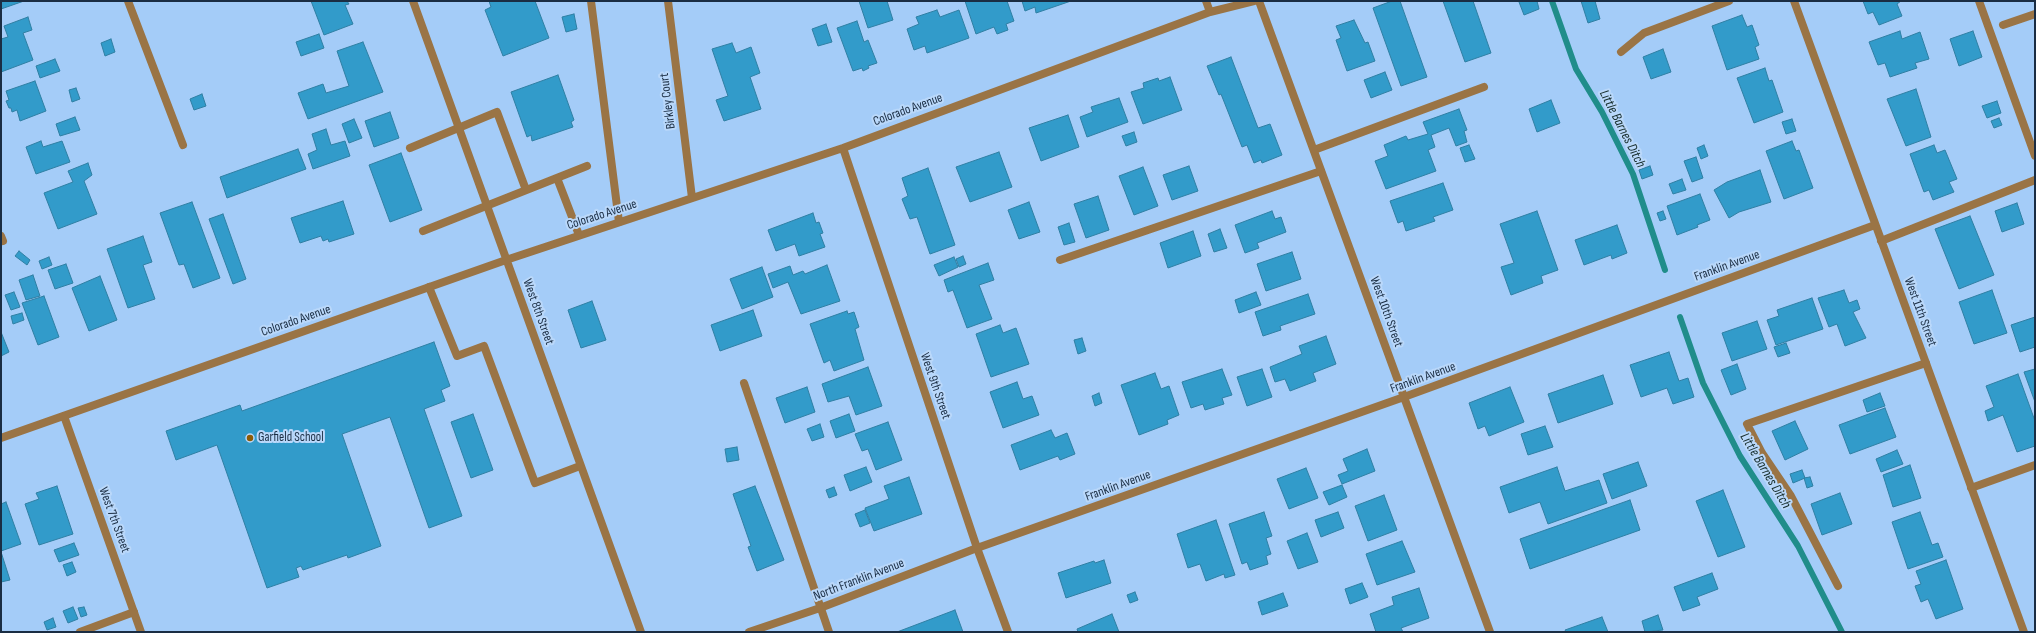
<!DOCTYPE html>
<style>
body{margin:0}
#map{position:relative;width:2036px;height:633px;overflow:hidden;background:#a4ccf8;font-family:"Sofia Sans Condensed",sans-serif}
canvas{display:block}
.frame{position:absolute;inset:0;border:2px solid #1a2d43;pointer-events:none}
</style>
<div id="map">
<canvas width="2036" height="633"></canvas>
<div class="frame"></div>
</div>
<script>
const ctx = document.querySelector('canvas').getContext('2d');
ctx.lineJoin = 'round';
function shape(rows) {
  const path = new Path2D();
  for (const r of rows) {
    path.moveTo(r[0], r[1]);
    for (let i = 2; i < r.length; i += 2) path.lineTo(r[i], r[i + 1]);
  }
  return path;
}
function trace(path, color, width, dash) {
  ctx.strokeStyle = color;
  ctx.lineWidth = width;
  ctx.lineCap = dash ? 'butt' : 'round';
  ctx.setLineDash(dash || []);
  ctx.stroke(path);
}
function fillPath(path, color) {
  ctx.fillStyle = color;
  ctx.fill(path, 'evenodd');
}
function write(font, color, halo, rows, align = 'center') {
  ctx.font = font + ' "Sofia Sans Condensed",sans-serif';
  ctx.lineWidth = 4;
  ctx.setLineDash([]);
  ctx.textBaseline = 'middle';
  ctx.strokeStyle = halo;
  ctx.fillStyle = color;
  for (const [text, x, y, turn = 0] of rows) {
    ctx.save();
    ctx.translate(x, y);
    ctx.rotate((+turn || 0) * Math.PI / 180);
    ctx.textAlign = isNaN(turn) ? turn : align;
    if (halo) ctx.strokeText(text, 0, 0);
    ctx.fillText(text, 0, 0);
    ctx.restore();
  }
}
const stream = shape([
 [1552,1,1576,69,1602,112,1633,174,1665,270],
 [1680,317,1703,383,1740,456,1798,546,1842,632]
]);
const building = shape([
 [1,1,24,1,1,9,1,1],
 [311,1,347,1,349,4,345,5,353,24,324,35,311,1],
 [489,1,535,1,549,38,503,56,485,10,491,7,489,1],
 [859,1,887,1,893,20,868,28,859,1],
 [965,1,1007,1,1014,21,1006,24,1008,30,997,34,994,27,976,34,965,1],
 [1022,1,1071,1,1036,13,1035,7,1025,11,1022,1],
 [1392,1,1400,1,1427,77,1401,86,1373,8,1392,1],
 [1443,1,1473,1,1491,53,1465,62,1443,1],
 [1522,1,1537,1,1539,9,1524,15,1519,2,1522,1],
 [1581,1,1595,1,1600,19,1588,23,1581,1],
 [1863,1,1901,1,1897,4,1902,16,1879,25,1873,12,1868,14,1863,1],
 [937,10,940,17,959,10,969,38,927,53,925,46,914,50,907,29,919,24,916,17,937,10],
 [574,14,577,29,566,32,562,17,574,14],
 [1742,15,1747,27,1752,25,1759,45,1755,47,1759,59,1727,70,1712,26,1742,15],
 [28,17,32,30,23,33,33,60,1,72,1,39,8,37,4,26,28,17],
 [1354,20,1365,43,1368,42,1375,61,1347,71,1336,40,1341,38,1336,26,1354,20],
 [857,21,864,42,868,40,877,63,868,66,869,68,863,71,862,68,853,71,837,28,857,21],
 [826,24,832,42,818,46,812,29,826,24],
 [1900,31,1902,39,1920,32,1929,59,1915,63,1917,68,1890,77,1885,63,1878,65,1869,42,1900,31],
 [1973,31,1982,57,1959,66,1950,39,1973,31],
 [319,34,324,48,301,56,296,42,319,34],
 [111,39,115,52,105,56,101,43,111,39],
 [363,42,383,92,308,119,298,93,323,84,326,93,349,86,337,51,363,42],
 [732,43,736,53,751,47,760,73,750,77,761,109,724,121,716,100,728,96,712,49,732,43],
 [1663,49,1671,72,1651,79,1643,57,1663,49],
 [1231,57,1258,128,1270,124,1282,155,1262,163,1261,160,1254,163,1247,145,1242,147,1221,94,1219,95,1207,66,1231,57],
 [55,59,60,71,40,78,36,66,55,59],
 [1765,68,1769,81,1772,80,1783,112,1754,123,1737,78,1765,68],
 [1385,72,1392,90,1371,98,1364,80,1385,72],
 [558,75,574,120,571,122,573,127,532,141,531,135,527,137,511,92,558,75],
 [1170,77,1182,110,1143,124,1131,92,1144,88,1143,83,1158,78,1159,81,1170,77],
 [35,81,46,111,20,121,17,110,12,112,11,108,9,108,6,101,9,100,6,91,35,81],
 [76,88,80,99,72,102,69,90,76,88],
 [1916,89,1931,137,1906,146,1887,99,1916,89],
 [202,94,206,106,194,110,190,99,202,94],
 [1119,98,1128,122,1087,137,1080,117,1093,112,1091,107,1119,98],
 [1551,100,1560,123,1537,132,1529,109,1551,100],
 [1997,101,2001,113,1987,118,1982,106,1997,101],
 [1459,109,1467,130,1464,131,1467,142,1456,146,1449,128,1431,135,1435,147,1428,150,1436,171,1386,189,1375,161,1388,156,1384,145,1406,136,1408,140,1428,134,1423,122,1459,109],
 [390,112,399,138,374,147,365,121,390,112],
 [1068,115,1079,147,1041,161,1029,128,1068,115],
 [75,117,80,130,60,136,56,124,75,117],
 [1999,118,2002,125,1994,128,1991,121,1999,118],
 [354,119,362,138,349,143,342,124,354,119],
 [1792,119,1796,131,1786,134,1782,122,1792,119],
 [326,129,331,145,345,141,350,156,313,169,308,154,317,150,312,134,326,129],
 [1134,132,1137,142,1126,146,1122,136,1134,132],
 [41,141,43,147,62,141,70,162,36,174,26,147,41,141],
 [1792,141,1796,151,1799,150,1813,188,1784,199,1766,151,1792,141],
 [1469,145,1475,159,1465,162,1460,148,1469,145],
 [1704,145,1708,156,1701,159,1697,148,1704,145],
 [1934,145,1937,153,1945,150,1957,179,1949,182,1954,192,1933,200,1929,190,1924,192,1910,154,1934,145],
 [298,149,306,169,227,198,220,177,298,149],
 [999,152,1012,187,970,202,956,167,999,152],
 [401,153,422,210,390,222,369,165,401,153],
 [1696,157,1703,178,1692,182,1684,161,1696,157],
 [88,163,92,175,84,181,97,214,58,229,44,193,73,182,68,171,88,163],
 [1189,166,1198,191,1172,200,1163,175,1189,166],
 [1650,166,1653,175,1642,179,1639,170,1650,166],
 [1143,167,1158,206,1134,215,1119,176,1143,167],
 [928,168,955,245,930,254,917,217,910,219,902,199,908,196,902,178,928,168],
 [1760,170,1771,202,1739,212,1729,218,1714,190,1727,182,1760,170],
 [1682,179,1686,190,1673,194,1669,184,1682,179],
 [1443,183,1453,210,1433,217,1435,221,1406,231,1403,221,1398,223,1390,201,1443,183],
 [1700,194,1710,220,1697,225,1698,227,1677,235,1667,206,1700,194],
 [1098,196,1109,230,1086,238,1074,204,1098,196],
 [343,201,354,234,329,242,328,239,323,241,321,236,300,243,291,218,343,201],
 [192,202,220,278,193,288,184,264,179,265,160,213,192,202],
 [1029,202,1040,232,1019,239,1008,210,1029,202],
 [2017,203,2024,224,2002,232,1995,211,2017,203],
 [1272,211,1275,219,1281,217,1286,232,1257,243,1259,248,1245,253,1235,225,1272,211],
 [1537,211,1558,270,1541,276,1543,283,1511,295,1501,267,1514,263,1500,224,1537,211],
 [1663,211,1666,219,1660,221,1657,213,1663,211],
 [813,213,816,223,819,222,823,233,820,234,825,247,799,256,795,244,776,251,768,230,813,213],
 [223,214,246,279,233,284,209,219,223,214],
 [1970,216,1994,275,1959,289,1935,229,1970,216],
 [1069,223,1075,242,1064,245,1058,227,1069,223],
 [1617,225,1627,253,1612,259,1611,255,1584,265,1575,240,1617,225],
 [1220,229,1227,248,1214,252,1208,234,1220,229],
 [1193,231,1201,256,1168,268,1160,243,1193,231],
 [143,236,152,262,143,265,155,299,128,308,107,249,143,236],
 [19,251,30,260,27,265,15,256,19,251],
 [1292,252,1301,279,1266,291,1257,264,1292,252],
 [963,256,966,264,959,267,956,259,963,256],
 [49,257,52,265,42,269,39,261,49,257],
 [954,257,958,267,939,276,934,265,954,257],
 [988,263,994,280,979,285,992,319,967,328,953,290,948,292,944,280,988,263],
 [66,264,73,283,55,289,48,270,66,264],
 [827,265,840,301,801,314,788,282,773,288,768,274,790,266,793,275,803,271,805,274,827,265],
 [762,267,773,297,742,309,730,279,762,267],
 [33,275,40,296,26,300,19,280,33,275],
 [100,276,117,320,89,331,72,288,100,276],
 [1844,290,1849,303,1857,300,1860,309,1853,312,1866,338,1845,346,1837,324,1829,327,1818,298,1844,290],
 [1992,290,2007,333,1974,344,1959,302,1992,290],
 [14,292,20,307,11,310,5,295,14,292],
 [1256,292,1261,305,1239,313,1235,300,1256,292],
 [1308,294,1315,314,1280,326,1281,330,1263,336,1255,312,1308,294],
 [44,296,59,337,38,345,22,303,44,296],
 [1812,298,1823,329,1776,345,1767,320,1779,316,1777,310,1812,298],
 [592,301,606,340,581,348,568,310,592,301],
 [753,310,762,336,720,351,711,325,753,310],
 [847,311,848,314,854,312,859,327,855,329,864,360,834,371,830,360,824,363,810,324,847,311],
 [22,313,24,320,13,324,11,316,22,313],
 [2035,317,2035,347,2020,352,2011,325,2035,317],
 [1757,321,1767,349,1732,361,1722,333,1757,321],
 [1000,325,1003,333,1016,328,1029,364,991,377,976,334,1000,325],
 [1,332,9,352,1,356,1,332],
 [1326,336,1336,364,1313,373,1316,381,1290,391,1285,379,1275,382,1270,367,1302,354,1299,346,1326,336],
 [1082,338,1086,351,1078,354,1074,340,1082,338],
 [434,342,450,386,441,390,445,401,424,409,462,516,429,528,390,417,342,434,381,546,348,558,347,555,303,570,301,566,296,568,299,577,267,588,217,445,176,460,166,431,240,405,242,411,434,342],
 [1786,343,1790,353,1778,357,1774,347,1786,343],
 [1669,352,1679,381,1688,378,1694,397,1673,404,1667,388,1641,397,1630,365,1669,352],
 [1737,364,1746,389,1731,395,1721,370,1737,364],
 [868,367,882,406,856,415,849,396,828,402,822,384,868,367],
 [1222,369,1232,395,1222,398,1224,404,1205,410,1203,404,1191,408,1182,382,1222,369],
 [1262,369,1272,397,1247,406,1237,377,1262,369],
 [2035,369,2035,402,2024,372,2035,369],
 [1155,373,1161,389,1169,386,1179,415,1167,420,1168,424,1139,435,1121,385,1155,373],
 [2018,374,2035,421,2035,446,2017,452,2003,415,1988,421,1985,411,1994,407,1986,386,2018,374],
 [1603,375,1613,404,1558,423,1548,394,1603,375],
 [1017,382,1023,399,1032,396,1039,415,1003,428,990,392,1017,382],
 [807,387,815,412,785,423,776,398,807,387],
 [1510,387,1524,422,1489,436,1485,426,1478,429,1469,403,1510,387],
 [1099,393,1102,403,1095,406,1092,396,1099,393],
 [1880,393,1885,406,1867,412,1863,400,1880,393],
 [1885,408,1896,437,1850,454,1839,425,1885,408],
 [473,414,493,470,471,478,451,422,473,414],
 [849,414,855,431,836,438,830,421,849,414],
 [1795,421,1808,449,1785,460,1772,431,1795,421],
 [888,422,902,460,876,470,868,449,862,451,855,434,888,422],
 [820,424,824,437,812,441,807,429,820,424],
 [1545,426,1553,447,1528,455,1521,434,1545,426],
 [1051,430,1055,438,1067,433,1075,454,1060,460,1058,456,1020,470,1011,445,1051,430],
 [737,447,739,460,727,462,725,449,737,447],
 [1367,449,1375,471,1342,484,1338,475,1348,471,1343,459,1367,449],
 [1897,450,1903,464,1881,472,1876,459,1897,450],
 [1638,462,1647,486,1612,499,1603,474,1638,462],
 [1910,465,1921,498,1893,507,1883,475,1910,465],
 [866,467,872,482,850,491,844,475,866,467],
 [1557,467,1565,491,1599,480,1607,503,1548,524,1540,502,1509,513,1500,487,1557,467],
 [1306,468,1318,498,1289,509,1277,479,1306,468],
 [1802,470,1805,478,1793,483,1790,474,1802,470],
 [909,477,922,514,874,531,865,508,889,499,884,486,909,477],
 [1810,477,1813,486,1807,488,1804,478,1810,477],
 [1342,485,1347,497,1329,505,1323,492,1342,485],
 [57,486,73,534,39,545,25,504,39,499,36,493,57,486],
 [755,486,784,560,757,571,748,547,751,546,733,494,755,486],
 [834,487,837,495,829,498,826,490,834,487],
 [1723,490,1745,547,1718,557,1696,501,1723,490],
 [1840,493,1852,524,1822,535,1811,504,1840,493],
 [1384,495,1397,530,1368,541,1355,506,1384,495],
 [1630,500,1640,530,1530,569,1520,539,1630,500],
 [6,502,21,544,1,551,1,504,6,502],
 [865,510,870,523,860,527,855,514,865,510],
 [1264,512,1272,536,1266,538,1271,554,1266,556,1268,564,1250,570,1247,562,1242,564,1229,524,1264,512],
 [1338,512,1344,528,1321,537,1315,520,1338,512],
 [1920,512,1932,545,1938,543,1943,557,1908,569,1892,522,1920,512],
 [1216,520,1235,575,1225,578,1224,574,1206,581,1200,564,1188,568,1177,534,1216,520],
 [1307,533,1318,562,1298,569,1287,541,1307,533],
 [1402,541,1415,572,1377,585,1366,554,1402,541],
 [74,543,79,555,59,562,54,550,74,543],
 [2,555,10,580,1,582,1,556,2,555],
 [1104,560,1111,583,1066,598,1058,573,1094,561,1095,563,1104,560],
 [1946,560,1963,609,1936,619,1928,599,1921,602,1915,586,1921,584,1916,571,1946,560],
 [72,562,76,572,67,576,63,565,72,562],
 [1712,573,1718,589,1697,597,1700,605,1683,611,1674,587,1712,573],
 [1362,583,1368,597,1350,604,1345,589,1362,583],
 [1419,588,1429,618,1401,628,1403,632,1376,632,1370,614,1394,605,1392,597,1419,588],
 [1135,592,1138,600,1130,603,1127,595,1135,592],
 [1283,593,1288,606,1262,615,1258,602,1283,593],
 [73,607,78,619,68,623,63,611,73,607],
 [84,607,87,615,81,617,78,608,84,607],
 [955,610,963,632,897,632,955,610],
 [1112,614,1119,632,1078,632,1077,629,1112,614],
 [1658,615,1663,630,1645,632,1642,621,1658,615],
 [1602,617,1608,632,1566,632,1565,630,1602,617],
 [53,618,56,627,47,630,44,622,53,618]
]);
const lane = shape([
 [128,1,183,145],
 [591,1,619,222],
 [1979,1,2035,156],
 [2003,25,2035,14],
 [1621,52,1644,33,1729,1],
 [410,148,497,112,526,190],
 [1314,150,1484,87],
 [557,178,579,235],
 [423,231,587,166],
 [1881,241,2035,180],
 [1060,260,1321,171],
 [429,287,457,356,484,346,535,483,580,466],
 [744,383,829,632],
 [1971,488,2035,465],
 [1838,586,1791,496,1762,453,1747,424,1926,363],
 [80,632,134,612]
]);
const street = shape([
 [413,1,641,632],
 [668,1,692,198],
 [1206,1,1210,12],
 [1259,1,1490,632],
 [1794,1,2024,632],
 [843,148,977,548,1008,632],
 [1,236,3,241],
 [64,416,141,632],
 [1,438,506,260,843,148,1210,12,1254,1],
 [749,632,820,608,977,548,1404,397,1875,225]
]);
const markers = [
 [250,438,4,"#8d5b06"]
];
const streetNames = [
 ["Birkley Court",668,101,-97],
 ["Colorado Avenue",908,110,-20],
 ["Colorado Avenue",602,215,-18],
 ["Franklin Avenue",1727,266,-20],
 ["West 8th Street",538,312,70],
 ["West 10th Street",1386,312,70],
 ["West 11th Street",1920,312,70],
 ["Colorado Avenue",296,321,-19],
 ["Franklin Avenue",1423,378,-20],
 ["West 9th Street",935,386,71],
 ["Franklin Avenue",1118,486,-20],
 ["West 7th Street",114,520,70],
 ["North Franklin Avenue",859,580,-21]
];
const poiNames = [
 ["Garfield School",258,438]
];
const waterNames = [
 ["Little Barnes Ditch",1622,129,63],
 ["Little Barnes Ditch",1765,471,59]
];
trace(stream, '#208d8a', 6);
fillPath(building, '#329bca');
trace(building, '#2f7fa3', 1);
trace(lane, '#9a7445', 8);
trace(street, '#9a7445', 8);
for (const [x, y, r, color] of markers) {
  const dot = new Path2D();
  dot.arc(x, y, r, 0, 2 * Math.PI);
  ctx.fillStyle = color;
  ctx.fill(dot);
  trace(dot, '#bad8fa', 1.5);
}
write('13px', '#1a2d43', '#bad8fa', streetNames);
write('13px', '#1a2d43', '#bad8fa', poiNames, 'left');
write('italic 14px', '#172e2d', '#bad8fa', waterNames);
</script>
